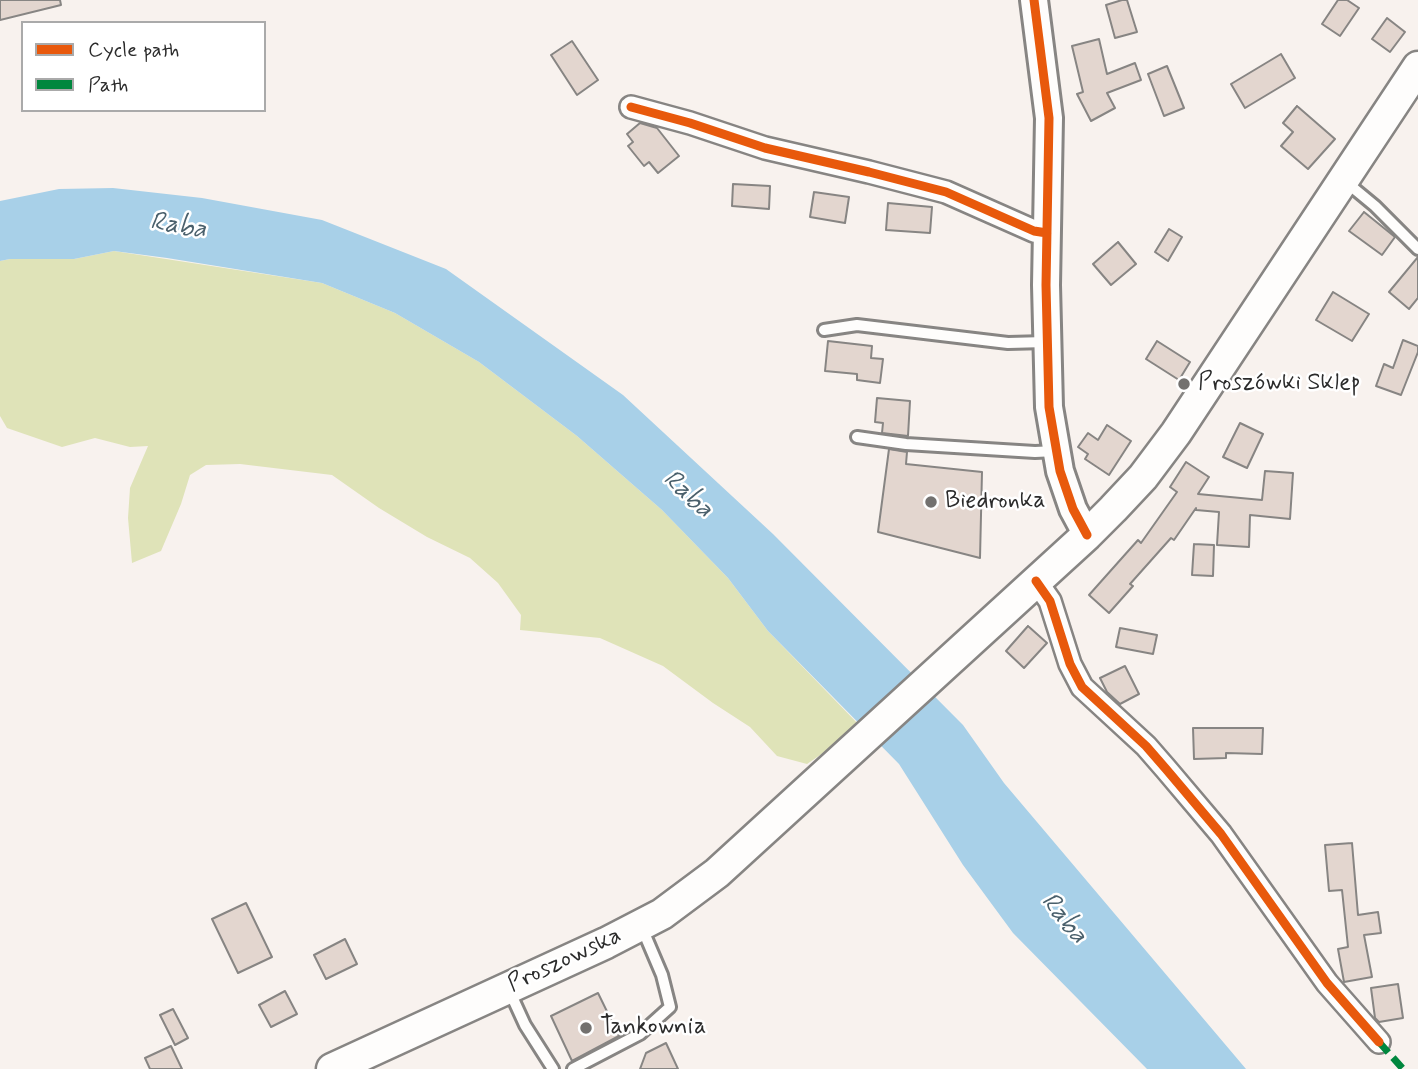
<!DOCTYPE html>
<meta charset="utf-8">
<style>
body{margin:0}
#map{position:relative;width:1418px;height:1069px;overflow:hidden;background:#f8f2ee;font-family:Mynerve,sans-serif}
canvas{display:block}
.legend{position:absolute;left:21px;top:21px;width:245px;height:91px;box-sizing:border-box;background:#fff;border:2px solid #aaa;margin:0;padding:9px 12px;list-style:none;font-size:21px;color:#2b2b2b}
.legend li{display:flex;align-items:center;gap:14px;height:35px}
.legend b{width:35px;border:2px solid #aaa}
</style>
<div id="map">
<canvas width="1418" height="1069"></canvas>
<ul class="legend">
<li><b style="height:9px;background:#e8590c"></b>Cycle path</li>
<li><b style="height:9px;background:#00873e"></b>Path</li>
</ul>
</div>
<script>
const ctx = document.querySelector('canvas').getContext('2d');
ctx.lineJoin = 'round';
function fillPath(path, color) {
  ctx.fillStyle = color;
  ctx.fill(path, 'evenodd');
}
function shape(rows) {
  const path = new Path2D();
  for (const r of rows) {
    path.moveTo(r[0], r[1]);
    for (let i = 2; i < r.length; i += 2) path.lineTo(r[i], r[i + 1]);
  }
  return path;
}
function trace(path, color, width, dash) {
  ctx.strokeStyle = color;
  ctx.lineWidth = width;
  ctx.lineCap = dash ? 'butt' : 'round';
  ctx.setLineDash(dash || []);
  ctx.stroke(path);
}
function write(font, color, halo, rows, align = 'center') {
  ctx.font = font + ' Mynerve,sans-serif';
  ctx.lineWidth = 5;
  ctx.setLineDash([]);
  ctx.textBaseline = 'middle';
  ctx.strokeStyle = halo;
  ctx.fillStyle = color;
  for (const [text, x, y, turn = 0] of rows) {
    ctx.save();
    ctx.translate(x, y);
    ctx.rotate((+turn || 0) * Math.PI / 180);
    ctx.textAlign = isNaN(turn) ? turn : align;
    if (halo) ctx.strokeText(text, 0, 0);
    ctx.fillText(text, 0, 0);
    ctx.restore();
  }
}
const green = shape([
 [114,251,322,283,395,313,479,362,577,436,662,510,728,578,768,631,861,727,807,764,777,756,750,727,713,703,663,666,600,638,520,630,521,615,498,583,470,558,427,537,379,508,332,475,240,464,206,465,190,475,181,504,161,551,132,563,128,518,130,488,148,446,130,447,95,438,62,447,7,428,0,416,0,261,10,259,74,259]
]);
const water = shape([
 [113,188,202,198,322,220,446,269,623,395,773,534,963,725,1004,783,1246,1069,1147,1069,1013,933,963,865,899,764,768,631,728,578,662,510,577,436,479,362,395,313,322,283,167,258,114,251,74,259,10,259,0,261,0,201,59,189]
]);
const building = shape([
 [0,0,60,0,61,5,0,20,0,0],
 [1122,0,1127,0,1137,32,1115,38,1106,5,1122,0],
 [1338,0,1347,0,1359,8,1340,36,1322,24,1338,0],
 [1387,18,1405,32,1390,52,1372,39,1387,18],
 [1099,39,1107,74,1135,63,1141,80,1107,93,1115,108,1091,121,1077,94,1083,92,1072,46,1099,39],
 [572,41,598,80,577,95,551,55,572,41],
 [1281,54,1295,78,1245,108,1231,84,1281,54],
 [1167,66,1184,108,1164,116,1148,74,1167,66],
 [1297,106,1335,139,1308,169,1281,146,1293,132,1283,123,1297,106],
 [640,123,657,128,679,156,658,173,649,162,644,166,628,146,633,142,627,134,640,123],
 [733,184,770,186,769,209,732,206,733,184],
 [814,192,849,197,845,223,810,217,814,192],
 [888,203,932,207,930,233,886,230,888,203],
 [1364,212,1395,237,1382,255,1349,231,1364,212],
 [1169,229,1182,237,1168,261,1155,252,1169,229],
 [1118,242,1136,264,1111,285,1093,264,1118,242],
 [1418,257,1418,298,1409,309,1389,292,1418,257],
 [1333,292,1369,314,1352,341,1316,320,1333,292],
 [1403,340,1418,346,1418,352,1401,395,1376,386,1384,364,1393,368,1403,340],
 [828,341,872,346,871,358,883,359,880,383,857,380,857,374,825,371,828,341],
 [1157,341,1190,362,1179,380,1146,359,1157,341],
 [877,398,910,401,908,436,882,433,883,423,875,422,877,398],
 [1240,423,1263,434,1247,468,1223,457,1240,423],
 [1107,425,1131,441,1109,475,1085,459,1088,454,1078,447,1088,433,1098,440,1107,425],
 [889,449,907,452,906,464,982,472,980,558,878,532,889,449],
 [1186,462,1209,477,1198,494,1262,500,1265,471,1293,473,1290,519,1250,515,1249,547,1217,545,1219,512,1196,510,1196,508,1174,540,1171,538,1130,584,1133,586,1109,613,1089,595,1138,540,1141,543,1177,492,1170,487,1186,462],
 [1194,544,1214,545,1213,576,1192,575,1194,544],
 [1028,626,1047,643,1024,668,1006,651,1028,626],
 [1120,628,1157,635,1153,654,1116,647,1120,628],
 [1125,666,1139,694,1120,704,1107,692,1100,678,1125,666],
 [1193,728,1263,728,1262,754,1226,753,1226,758,1194,759,1193,728],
 [1352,843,1358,915,1378,912,1381,933,1364,935,1372,977,1344,982,1338,949,1348,947,1342,890,1329,891,1325,845,1352,843],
 [246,903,272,957,238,973,212,919,246,903],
 [345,939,357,964,326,979,314,955,345,939],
 [1398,984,1403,1018,1379,1022,1375,1018,1371,988,1398,984],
 [285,991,297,1014,271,1027,259,1005,285,991],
 [598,993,619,1036,572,1061,551,1016,598,993],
 [173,1009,188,1038,175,1045,160,1015,173,1009],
 [666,1043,678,1069,640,1069,646,1053,666,1043],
 [171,1046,182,1069,150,1069,145,1058,171,1046]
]);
const service = shape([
 [1346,182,1375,206,1418,249],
 [824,330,857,325,1008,343,1046,342],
 [857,437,906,444,1035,452,1056,451],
 [509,990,525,1025,553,1069],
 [573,1069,640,1034,670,1007,662,975,642,928]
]);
const minor = shape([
 [631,107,690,123,765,148,869,172,946,192,1034,231,1047,233],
 [1036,581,1050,601,1070,664,1082,687,1146,746,1166,769,1221,834,1327,983,1379,1042]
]);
const tertiary = shape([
 [1034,0,1049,118,1046,285,1049,407,1060,471,1073,509,1087,535]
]);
const secondary = shape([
 [332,1069,606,943,662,914,717,873,1087,535,1113,509,1143,477,1176,433,1418,67]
]);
const quiet = shape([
 [1379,1042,1403,1069]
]);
const cycleway = shape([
 [1034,0,1049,118,1046,285,1049,407,1060,471,1073,509,1087,535],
 [631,107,690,123,765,148,869,172,946,192,1034,231,1047,233],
 [1036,581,1050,601,1070,664,1082,687,1146,746,1166,769,1221,834,1327,983,1379,1042]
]);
const markers = [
 [1184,384,7,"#73716f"],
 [931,502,7,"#73716f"],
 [586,1028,7,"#73716f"]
];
const poiNames = [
 ["Proszówki Sklep",1198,384],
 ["Biedronka",945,502],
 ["Tankownia",600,1028]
];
const streetNames = [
 ["Proszowska",565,961,-25]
];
const waterNames = [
 ["Raba",178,227,9],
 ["Raba",687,495,42],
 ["Raba",1063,919,50]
];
fillPath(green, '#dfe3b8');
fillPath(water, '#a8d0e8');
fillPath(building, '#e3d6cf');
trace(building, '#878583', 2);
trace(service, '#878583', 16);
trace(minor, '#878583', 26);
trace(tertiary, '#878583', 32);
trace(secondary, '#878583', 35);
trace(service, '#fefdfc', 10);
trace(minor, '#fefdfc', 21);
trace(tertiary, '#fefdfc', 26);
trace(secondary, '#fefdfc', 30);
trace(quiet, '#00873e', 7, [14, 7]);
trace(cycleway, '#e8590c', 9);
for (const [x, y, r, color] of markers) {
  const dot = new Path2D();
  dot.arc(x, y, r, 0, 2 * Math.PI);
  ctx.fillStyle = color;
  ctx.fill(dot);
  trace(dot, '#fff', 2.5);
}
write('24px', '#2b2b2b', '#fff', poiNames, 'left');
write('24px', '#2b2b2b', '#fff', streetNames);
write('italic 26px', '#4a606c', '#fff', waterNames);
</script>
